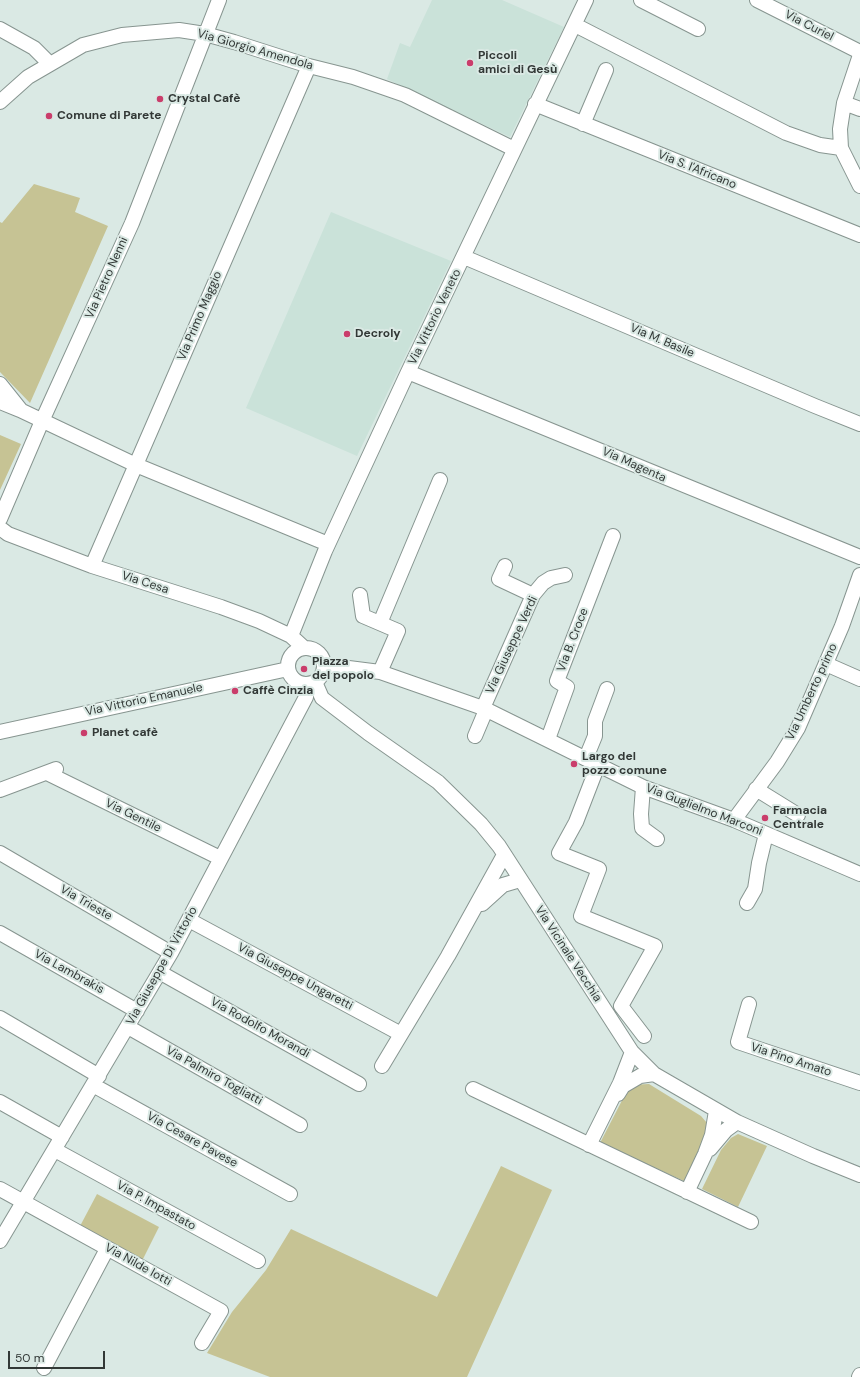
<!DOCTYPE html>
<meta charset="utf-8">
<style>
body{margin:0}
#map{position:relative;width:860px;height:1377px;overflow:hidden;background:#dae9e4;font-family:"DM Sans",sans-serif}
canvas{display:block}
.scale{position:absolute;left:8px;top:1351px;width:97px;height:18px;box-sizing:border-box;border:2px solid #323836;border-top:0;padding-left:5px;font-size:12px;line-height:14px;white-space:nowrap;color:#323836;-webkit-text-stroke:3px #dae9e4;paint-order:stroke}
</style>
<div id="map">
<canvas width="860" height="1377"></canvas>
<div class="scale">50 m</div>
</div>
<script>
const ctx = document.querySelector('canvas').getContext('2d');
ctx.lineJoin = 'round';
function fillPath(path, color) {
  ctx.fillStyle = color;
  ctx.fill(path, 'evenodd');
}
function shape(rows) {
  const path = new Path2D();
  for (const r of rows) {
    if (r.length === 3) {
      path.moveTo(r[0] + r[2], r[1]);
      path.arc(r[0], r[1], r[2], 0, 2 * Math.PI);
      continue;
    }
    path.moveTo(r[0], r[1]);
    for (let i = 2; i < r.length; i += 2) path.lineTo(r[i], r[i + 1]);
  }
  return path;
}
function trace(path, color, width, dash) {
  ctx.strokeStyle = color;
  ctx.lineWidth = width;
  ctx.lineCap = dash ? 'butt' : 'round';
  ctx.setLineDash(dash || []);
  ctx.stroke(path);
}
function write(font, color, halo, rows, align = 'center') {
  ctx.font = font + ' "DM Sans",sans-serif';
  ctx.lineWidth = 4;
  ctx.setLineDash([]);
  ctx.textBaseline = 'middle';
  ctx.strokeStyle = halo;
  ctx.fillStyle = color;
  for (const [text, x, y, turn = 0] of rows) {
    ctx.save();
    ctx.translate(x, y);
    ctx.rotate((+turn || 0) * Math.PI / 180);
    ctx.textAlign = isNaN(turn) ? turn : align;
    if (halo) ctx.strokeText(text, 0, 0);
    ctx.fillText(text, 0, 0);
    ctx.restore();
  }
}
const built = shape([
 [432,0,502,0,564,27,510,137,387,79,400,43,410,47],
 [331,212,451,261,357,456,246,408]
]);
const green = shape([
 [34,184,80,198,75,212,108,226,30,403,0,372,0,222,2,223],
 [0,435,21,444,0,490],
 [649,1084,701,1116,707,1123,707,1131,704,1140,684,1181,600,1143,630,1085],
 [738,1134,767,1146,738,1207,702,1189,721,1150,731,1138],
 [501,1166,552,1190,467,1377,270,1377,207,1353,232,1312,266,1270,291,1229,437,1297],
 [97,1194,159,1227,142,1261,79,1228]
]);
const minor = shape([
 [641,0,698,29],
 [757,0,860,52],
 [581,28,786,133,820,145,841,148],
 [0,29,34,48,50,64],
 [860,55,844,103,840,129,841,148,860,186],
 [0,102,28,77,83,45,122,35,179,30,205,34,234,42,309,66,353,77,405,95,514,149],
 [844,103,860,109],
 [535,104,860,235],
 [583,124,606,70],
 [464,257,815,406,860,424],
 [408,372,860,557],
 [0,384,20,409],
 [0,402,20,410,136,465,328,544],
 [0,519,42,421,132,223,219,0],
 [0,528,8,534,92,566,221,607,259,621,291,636,303,647],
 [92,566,309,66],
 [505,566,499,579,533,595],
 [360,595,363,616,398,631,380,672],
 [380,623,440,480],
 [291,636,325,551,408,372,586,0],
 [306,666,18],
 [826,664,860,679],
 [325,665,380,672,483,708,643,787,734,820,860,874],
 [315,682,322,698,368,733,438,782,481,824,499,846,632,1052,654,1074,737,1122,813,1156,860,1175],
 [483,708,533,595,543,583,551,578,565,575],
 [0,732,288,669],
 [475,736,486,710],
 [548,739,567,687,557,681,613,536],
 [586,758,595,736,595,721,607,689],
 [598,765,576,822,559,853,599,869,581,916,655,946,621,1006,644,1036],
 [47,773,220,858],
 [643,787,641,814,642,828,657,839],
 [756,789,798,815],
 [0,790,56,769],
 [734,820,777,762,798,728,842,626,860,575],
 [0,853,171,953],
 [747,903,755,889,759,863,766,834],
 [482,904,503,885,520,880],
 [189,920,401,1034],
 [0,933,137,1011],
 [161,973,359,1084],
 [749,1004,738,1042,860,1083],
 [0,1018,99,1076],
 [128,1027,300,1125],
 [382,1066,448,956,504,855],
 [93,1085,290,1194],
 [473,1089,751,1222],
 [618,1094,623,1086,640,1076,654,1074],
 [0,1102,62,1137],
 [589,1145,620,1083,632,1052],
 [710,1149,726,1130,737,1122],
 [55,1150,258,1261],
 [0,1189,221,1311,202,1343],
 [687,1192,705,1154,712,1135,716,1111],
 [0,1241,171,953,306,697,307,684],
 [44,1368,107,1249],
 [859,1377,860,1375]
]);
const markers = [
 [470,63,4,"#ca3d6b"],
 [160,99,4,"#ca3d6b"],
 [49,116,4,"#ca3d6b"],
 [347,334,4,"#ca3d6b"],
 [304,669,4,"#ca3d6b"],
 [235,691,4,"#ca3d6b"],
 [84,733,4,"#ca3d6b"],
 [574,764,4,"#ca3d6b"],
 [765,818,4,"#ca3d6b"]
];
const streetNames = [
 ["Via Curiel",809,26,27],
 ["Via Giorgio Amendola",255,50,16],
 ["Via S. l'Africano",697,170,22],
 ["Via Pietro Nenni",107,278,-66],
 ["Via Primo Maggio",200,316,-67],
 ["Via Vittorio Veneto",435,317,-64],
 ["Via M. Basile",662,341,23],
 ["Via Magenta",634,465,24],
 ["Via Cesa",145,583,18],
 ["Via B. Croce",573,640,-69],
 ["Via Giuseppe Verdi",512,645,-65],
 ["Via Umberto primo",812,692,-65],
 ["Via Vittorio Emanuele",144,700,-12],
 ["Via Guglielmo Marconi",704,810,21],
 ["Via Gentile",133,816,26],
 ["Via Trieste",86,903,30],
 ["Via Vicinale Vecchia",568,954,57],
 ["Via Giuseppe Di Vittorio",162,966,-61],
 ["Via Lambrakis",69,972,29],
 ["Via Giuseppe Ungaretti",295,977,28],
 ["Via Rodolfo Morandi",260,1028,29],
 ["Via Pino Amato",791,1060,18],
 ["Via Palmiro Togliatti",214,1076,29],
 ["Via Cesare Pavese",192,1140,29],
 ["Via P. Impastato",156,1206,29],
 ["Via Nilde Iotti",138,1265,29]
];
const poiNames = [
 ["Piccoli",478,56],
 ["amici di Gesù",478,70],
 ["Crystal Cafè",168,99],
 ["Comune di Parete",57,116],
 ["Decroly",355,334],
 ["Piazza",312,662],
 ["del popolo",312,676],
 ["Caffè Cinzia",243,691],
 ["Planet cafè",92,733],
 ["Largo del",582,757],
 ["pozzo comune",582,771],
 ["Farmacia",773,811],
 ["Centrale",773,825]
];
fillPath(built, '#cae2d9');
fillPath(green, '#c6c394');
trace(minor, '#879590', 16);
trace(minor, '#fff', 14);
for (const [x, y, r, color] of markers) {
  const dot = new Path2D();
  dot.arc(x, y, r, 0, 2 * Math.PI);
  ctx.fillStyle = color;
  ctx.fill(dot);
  trace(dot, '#dae9e4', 1.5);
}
write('12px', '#323836', '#dae9e4', streetNames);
write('bold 12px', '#323836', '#dae9e4', poiNames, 'left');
</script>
